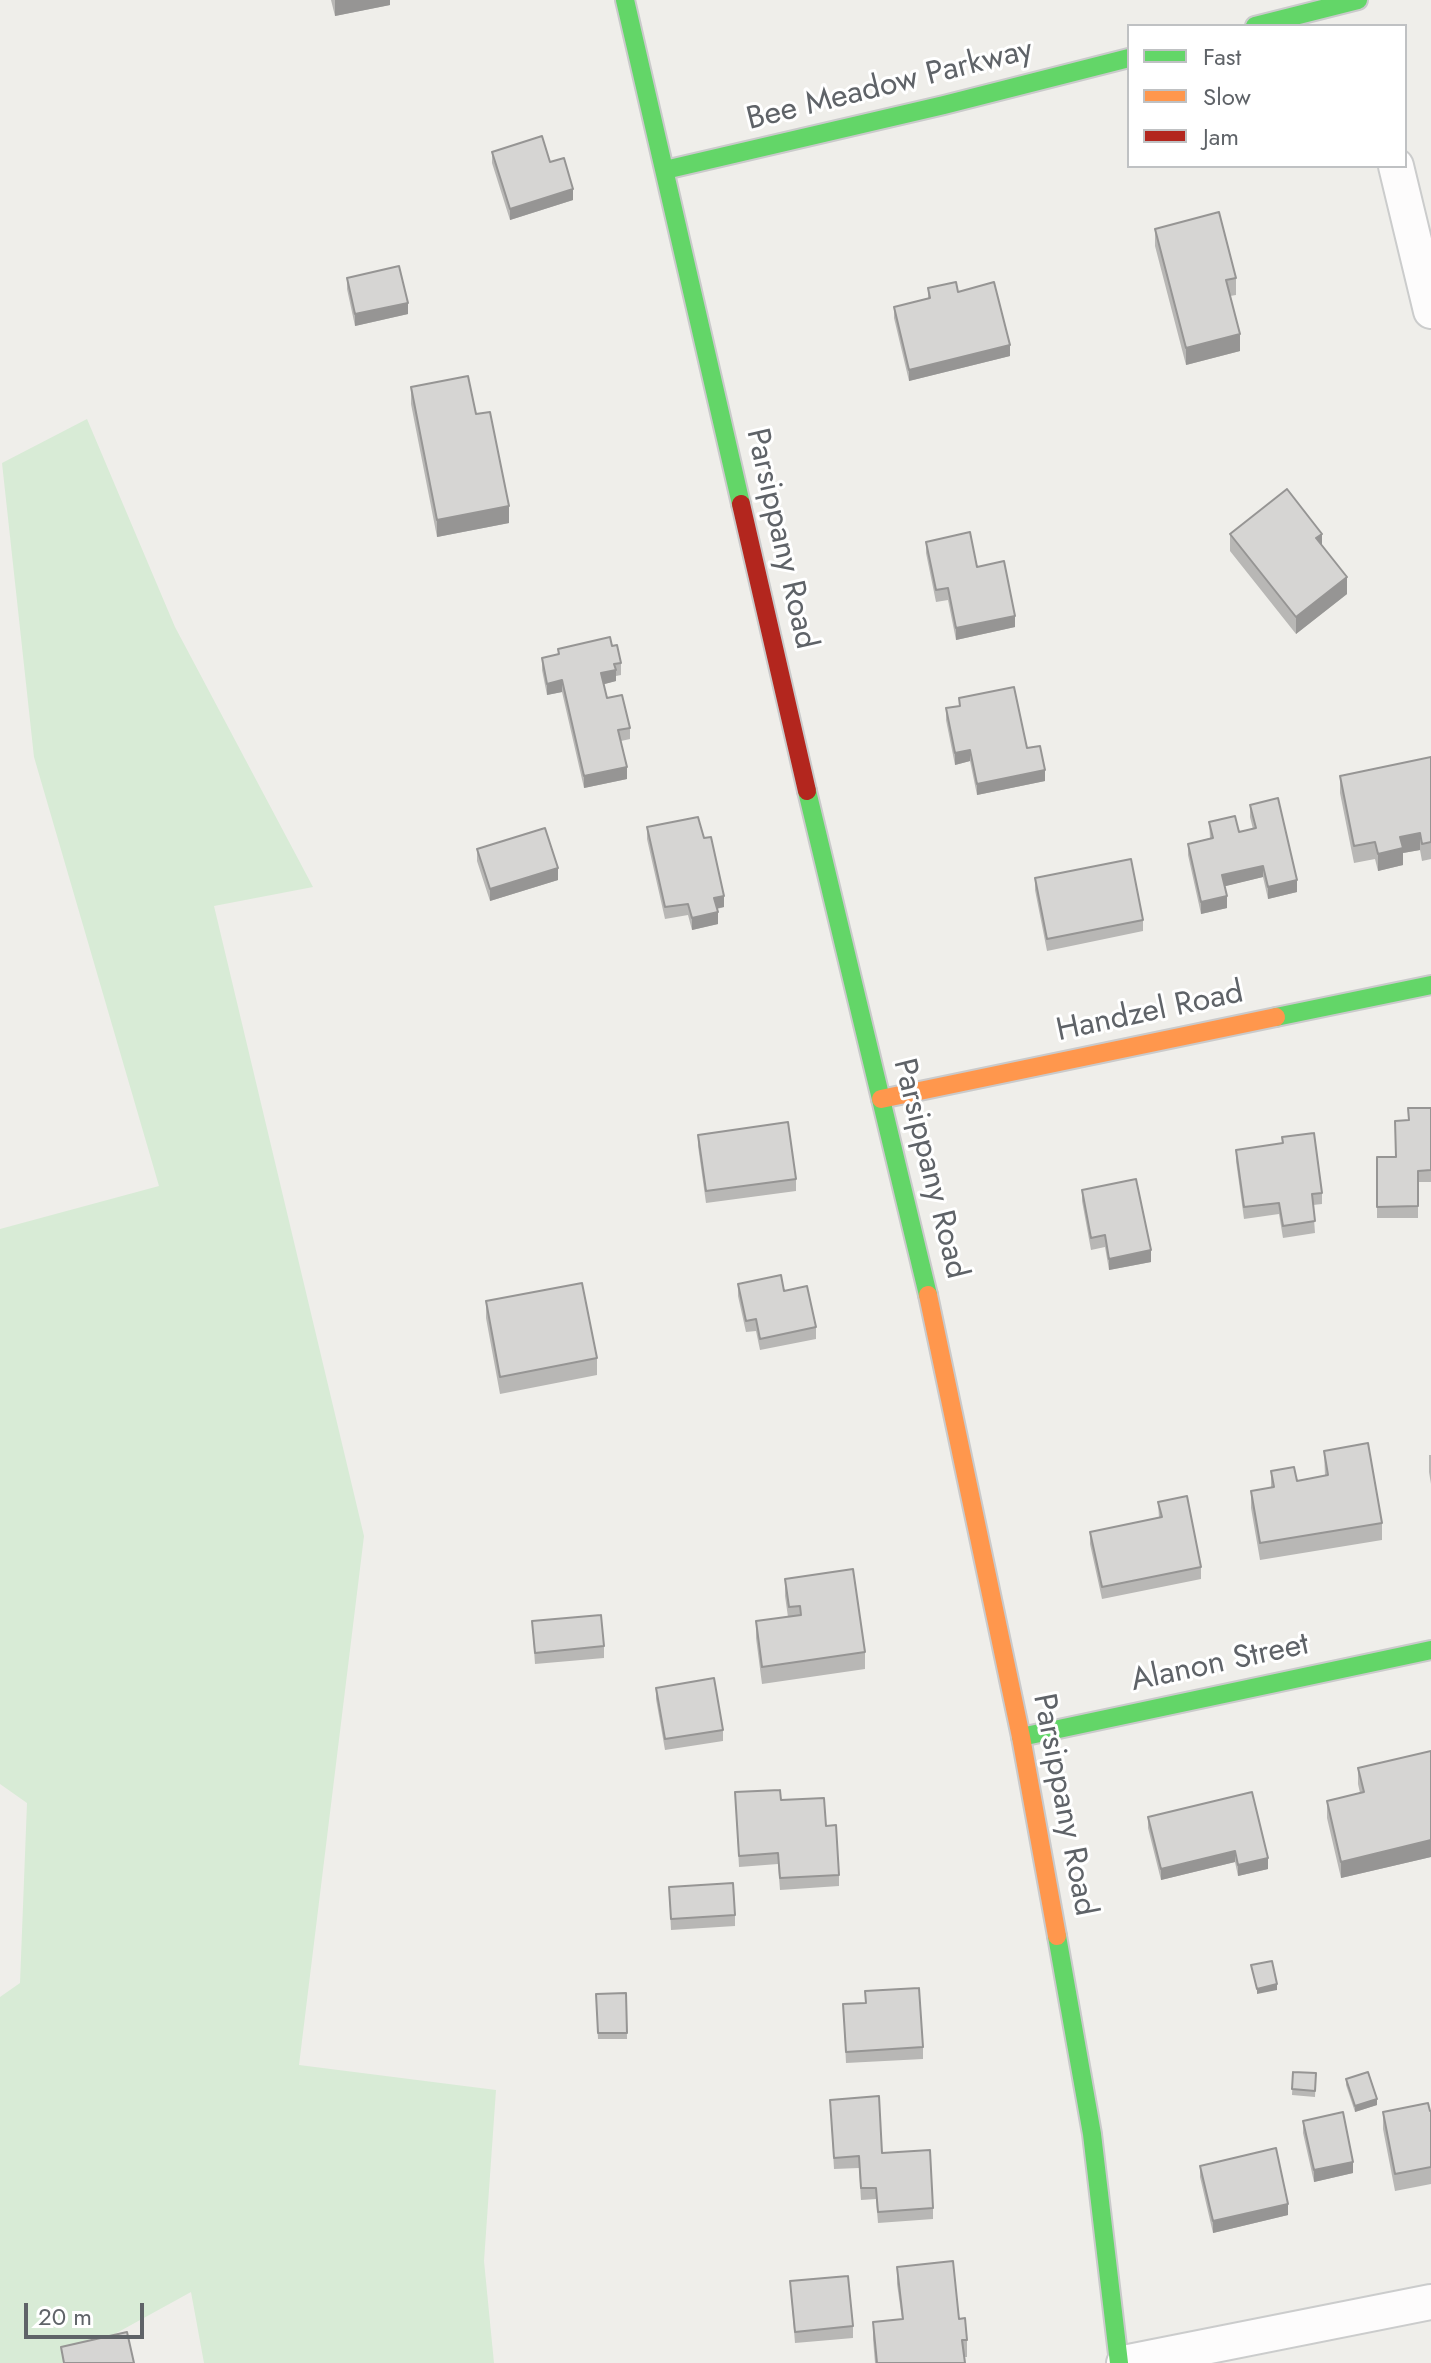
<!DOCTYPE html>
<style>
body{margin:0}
#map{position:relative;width:1431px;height:2363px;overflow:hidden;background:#efeeea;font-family:Jost,sans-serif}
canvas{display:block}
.legend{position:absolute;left:1127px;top:24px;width:280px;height:144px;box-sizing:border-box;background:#fff;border:2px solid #bfc1c3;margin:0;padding:10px 14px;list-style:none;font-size:24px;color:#5f6368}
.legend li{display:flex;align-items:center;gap:16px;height:40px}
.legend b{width:40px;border:2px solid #bfc1c3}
.scale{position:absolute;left:24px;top:2303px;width:120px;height:36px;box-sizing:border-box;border:4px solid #5f6368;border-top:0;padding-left:10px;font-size:24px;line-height:28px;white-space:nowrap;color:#5f6368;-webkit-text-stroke:6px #fff;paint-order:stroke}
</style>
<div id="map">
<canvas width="1431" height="2363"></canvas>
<ul class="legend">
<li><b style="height:10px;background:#63d668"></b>Fast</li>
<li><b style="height:10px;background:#ff974d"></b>Slow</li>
<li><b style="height:10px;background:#b3261e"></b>Jam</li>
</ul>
<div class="scale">20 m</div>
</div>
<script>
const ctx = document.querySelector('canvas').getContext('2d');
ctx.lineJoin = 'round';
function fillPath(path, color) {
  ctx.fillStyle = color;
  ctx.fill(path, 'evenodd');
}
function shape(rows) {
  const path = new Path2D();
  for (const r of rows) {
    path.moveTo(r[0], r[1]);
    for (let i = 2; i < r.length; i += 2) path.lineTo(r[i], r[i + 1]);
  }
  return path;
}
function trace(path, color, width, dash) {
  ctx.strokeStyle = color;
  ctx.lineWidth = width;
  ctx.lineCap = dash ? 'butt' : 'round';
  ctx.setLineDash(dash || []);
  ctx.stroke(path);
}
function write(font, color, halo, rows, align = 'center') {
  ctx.font = font + ' Jost,sans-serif';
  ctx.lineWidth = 6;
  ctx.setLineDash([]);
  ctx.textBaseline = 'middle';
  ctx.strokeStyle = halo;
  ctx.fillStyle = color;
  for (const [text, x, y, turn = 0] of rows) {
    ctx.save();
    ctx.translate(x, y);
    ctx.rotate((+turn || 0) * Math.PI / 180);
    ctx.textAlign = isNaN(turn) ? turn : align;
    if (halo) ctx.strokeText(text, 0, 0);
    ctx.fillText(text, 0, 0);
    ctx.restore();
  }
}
const green = shape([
 [87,419,175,627,313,887,214,906,364,1536,299,2065,496,2090,484,2261,494,2363,204,2363,191,2292,62,2363,0,2363,0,1997,20,1983,27,1803,0,1784,0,1229,159,1186,34,757,2,463]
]);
const street = shape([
 [1396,166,1431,311],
 [1124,2363,1431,2302]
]);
const fast = shape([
 [625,0,741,504],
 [1255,26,1358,0],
 [665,170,944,105,1129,58],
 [807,791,928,1295],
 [1276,1017,1431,985],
 [1021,1737,1431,1650],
 [1057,1936,1092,2134,1119,2363]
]);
const slow = shape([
 [881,1099,1276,1017],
 [928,1295,1021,1737,1057,1936]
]);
const jam = shape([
 [741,504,807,791]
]);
const wall = shape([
 [331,0,390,0,390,5,335,16],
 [492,152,550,162,573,200,510,220,492,163],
 [1155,229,1236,278,1236,295,1230,296,1240,351,1186,365,1155,246],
 [347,278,408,314,355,326,347,289],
 [928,288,958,292,1010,356,909,381,894,318,894,307,928,298],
 [411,387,476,414,509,523,437,537,411,404],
 [1230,534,1322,545,1347,594,1296,634,1230,551],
 [926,542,977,567,1015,627,956,640,948,600,936,602,926,553],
 [612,646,621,663,621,675,616,676,616,681,604,684,607,698,630,728,630,739,621,741,627,779,584,788,562,692,547,695,542,670,542,658,558,655,558,649],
 [959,698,1027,748,1045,781,977,795,970,761,955,765,946,720,946,708,959,706],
 [1431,757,1431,859,1422,861,1420,850,1403,853,1403,865,1378,871,1375,859,1354,863,1340,793,1340,776],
 [1250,805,1297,892,1268,899,1263,877,1225,886,1227,908,1201,914,1188,855,1188,844,1210,838,1209,822,1239,832,1253,829,1250,817],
 [647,827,724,907,717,909,718,924,692,930,688,915,665,919,647,839],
 [477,849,558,880,490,901,477,861],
 [1035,878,1143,920,1143,931,1047,951,1035,890],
 [1431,1108,1431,1182,1418,1182,1418,1218,1377,1218,1377,1157,1396,1157,1408,1120],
 [698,1135,796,1179,796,1191,706,1203,698,1146],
 [1282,1137,1322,1193,1322,1204,1313,1205,1315,1233,1283,1238,1279,1214,1244,1219,1236,1161,1236,1150,1282,1143],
 [1082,1190,1151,1262,1109,1270,1105,1247,1091,1250,1082,1201],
 [738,1284,784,1291,816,1327,816,1339,760,1350,756,1331,746,1332,738,1296],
 [486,1301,597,1358,597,1375,500,1394,486,1318],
 [1324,1451,1382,1523,1382,1540,1260,1560,1251,1508,1251,1491,1271,1488,1271,1471,1297,1481,1325,1476],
 [1429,1455,1431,1455,1431,1484,1429,1472],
 [1158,1502,1201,1567,1201,1579,1102,1599,1090,1544,1090,1532,1159,1518],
 [785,1579,865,1652,865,1669,762,1684,756,1638,756,1621,788,1617,785,1596],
 [532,1621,604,1646,604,1658,535,1664],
 [656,1688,723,1730,723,1741,665,1750,656,1699],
 [1431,1751,1431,1857,1341,1878,1327,1818,1327,1801,1360,1793,1358,1784,1358,1768],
 [735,1792,781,1800,826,1826,839,1875,839,1886,780,1890,778,1864,739,1867],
 [1252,1792,1268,1869,1238,1876,1235,1862,1161,1880,1148,1828,1148,1817],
 [669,1887,735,1915,735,1926,671,1930],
 [626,1993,627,2039,598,2039,596,1994],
 [843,2004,923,2047,923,2059,846,2063],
 [1293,2072,1316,2073,1315,2097,1292,2095],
 [1346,2079,1377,2105,1355,2112,1346,2085],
 [830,2100,933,2208,933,2219,878,2223,876,2199,861,2200,859,2168,834,2169],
 [1430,2111,1431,2111,1431,2184,1395,2191,1383,2129,1383,2112],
 [1303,2121,1353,2173,1314,2182,1303,2133],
 [1200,2166,1288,2215,1213,2233,1200,2177],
 [897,2267,959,2319,967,2340,967,2357,964,2357,965,2363,875,2363,873,2339,873,2322,902,2319,897,2284],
 [790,2281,853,2326,853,2338,795,2343]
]);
const shadedWall = shape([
 [335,0,390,0,390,5,335,16],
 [573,189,573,200,510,220,510,209],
 [408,303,408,314,355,326,355,314],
 [1240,334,1240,351,1186,365,1186,348],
 [1010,345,1010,356,909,381,909,370],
 [509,506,509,523,437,537,437,520],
 [1322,534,1322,551,1316,538],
 [1347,577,1347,594,1296,634,1296,617],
 [1015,616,1015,627,956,640,956,628],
 [616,670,616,681,601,685,601,673],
 [562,680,562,692,547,695,547,684],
 [970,750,970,761,955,765,955,753],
 [627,767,627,779,584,788,584,776],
 [1045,770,1045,781,977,795,977,784],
 [1420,833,1420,850,1403,853,1403,865,1378,871,1378,854,1400,837],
 [1263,866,1263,877,1222,887,1222,875],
 [558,868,558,880,490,901,490,889],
 [1297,880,1297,892,1268,899,1268,887],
 [724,896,724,907,714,909,714,898],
 [1227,896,1227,908,1201,914,1201,902],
 [718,912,718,924,692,930,692,918],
 [1151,1250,1151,1262,1109,1270,1109,1259],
 [1431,1840,1431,1857,1341,1878,1341,1862],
 [1235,1851,1235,1862,1161,1880,1161,1869],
 [1268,1858,1268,1869,1238,1876,1238,1865],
 [1277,1984,1277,1990,1257,1994,1257,1989],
 [1377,2099,1377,2105,1355,2112,1355,2106],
 [1353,2162,1353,2173,1314,2182,1314,2170],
 [1288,2204,1288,2215,1213,2233,1213,2221]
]);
const building = shape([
 [542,136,550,162,564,158,573,189,510,209,492,152,542,136],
 [1219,212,1236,278,1226,280,1240,334,1186,348,1155,229,1219,212],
 [399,266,408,303,355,314,347,278,399,266],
 [956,282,958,292,994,282,1010,345,909,370,894,307,930,298,928,288,956,282],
 [468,376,476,414,490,412,509,506,437,520,411,387,468,376],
 [1287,489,1322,534,1316,538,1347,577,1296,617,1230,534,1287,489],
 [970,532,977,567,1004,561,1015,616,956,628,948,588,936,590,926,542,970,532],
 [610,637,612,646,617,645,621,663,614,664,616,670,601,673,607,698,622,695,630,728,618,730,627,767,584,776,562,680,547,684,542,658,559,654,558,649,610,637],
 [1014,687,1027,748,1040,746,1045,770,977,784,970,750,955,753,946,708,960,706,959,698,1014,687],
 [1431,757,1431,842,1422,844,1420,833,1400,837,1403,848,1378,854,1375,842,1354,846,1340,776,1431,757],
 [1278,798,1297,880,1268,887,1263,866,1222,875,1227,896,1201,902,1188,844,1213,838,1209,822,1235,816,1239,832,1256,828,1250,805,1278,798],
 [698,817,704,838,711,837,724,896,714,898,718,912,692,918,688,904,665,907,647,827,698,817],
 [545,828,558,868,490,889,477,849,545,828],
 [1131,859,1143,920,1047,939,1035,878,1131,859],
 [1408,1108,1431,1108,1431,1170,1418,1171,1418,1206,1377,1207,1377,1157,1396,1157,1395,1121,1409,1120,1408,1108],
 [788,1122,796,1179,706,1191,698,1135,788,1122],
 [1314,1133,1322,1193,1312,1194,1315,1221,1283,1226,1279,1203,1244,1207,1236,1150,1283,1143,1282,1137,1314,1133],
 [1136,1179,1151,1250,1109,1259,1105,1235,1091,1238,1082,1190,1136,1179],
 [781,1275,784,1291,807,1286,816,1327,760,1339,756,1319,746,1321,738,1284,781,1275],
 [582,1283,597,1358,500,1377,486,1301,582,1283],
 [1368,1443,1382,1523,1260,1543,1251,1491,1274,1487,1271,1471,1294,1467,1297,1481,1328,1475,1324,1451,1368,1443],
 [1187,1496,1201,1567,1102,1587,1090,1532,1162,1517,1158,1502,1187,1496],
 [853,1569,865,1652,762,1667,756,1621,801,1615,800,1606,789,1607,785,1579,853,1569],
 [601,1615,604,1646,535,1653,532,1621,601,1615],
 [714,1678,723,1730,665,1739,656,1688,714,1678],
 [1431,1751,1431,1840,1341,1862,1327,1801,1364,1792,1358,1768,1431,1751],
 [780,1790,781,1800,824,1798,826,1826,836,1825,839,1875,780,1878,778,1853,739,1856,735,1792,780,1790],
 [1252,1792,1268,1858,1238,1865,1235,1851,1161,1869,1148,1817,1252,1792],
 [733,1883,735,1915,671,1919,669,1887,733,1883],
 [1272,1961,1277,1984,1257,1989,1251,1965,1272,1961],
 [919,1988,923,2047,846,2052,843,2004,866,2003,865,1991,919,1988],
 [626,1993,627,2033,598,2033,596,1994,626,1993],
 [1293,2072,1316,2073,1315,2091,1292,2089,1293,2072],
 [1368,2072,1377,2099,1355,2106,1346,2079,1368,2072],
 [879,2096,882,2153,930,2150,933,2208,878,2212,876,2188,861,2188,859,2156,834,2158,830,2100,879,2096],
 [1428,2103,1430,2111,1431,2111,1431,2167,1395,2174,1383,2112,1428,2103],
 [1343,2112,1353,2162,1314,2170,1303,2121,1343,2112],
 [1276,2148,1288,2204,1213,2221,1200,2166,1276,2148],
 [953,2261,959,2319,965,2318,967,2340,962,2340,965,2363,877,2363,873,2322,903,2319,897,2267,953,2261],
 [848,2276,853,2326,795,2332,790,2281,848,2276],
 [127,2332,134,2363,64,2363,61,2347,127,2332]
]);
const streetNames = [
 ["Bee Meadow Parkway",890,86,-14],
 ["Parsippany Road",780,539,77],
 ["Handzel Road",1150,1013,-12],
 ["Parsippany Road",929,1169,76],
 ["Alanon Street",1220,1664,-12],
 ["Parsippany Road",1063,1805,79]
];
fillPath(green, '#d8ebd6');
trace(street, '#cbcccc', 38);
trace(fast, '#cacacb', 22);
trace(slow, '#cacacb', 22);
trace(jam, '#cacacb', 22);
trace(street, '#fdfcfc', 34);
trace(fast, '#63d668', 18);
trace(slow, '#ff974d', 18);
trace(jam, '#b3261e', 18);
fillPath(wall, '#b8b7b5');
fillPath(shadedWall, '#969594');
fillPath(building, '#d6d5d3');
trace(building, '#969594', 2);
write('32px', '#5f6368', '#fff', streetNames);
</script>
